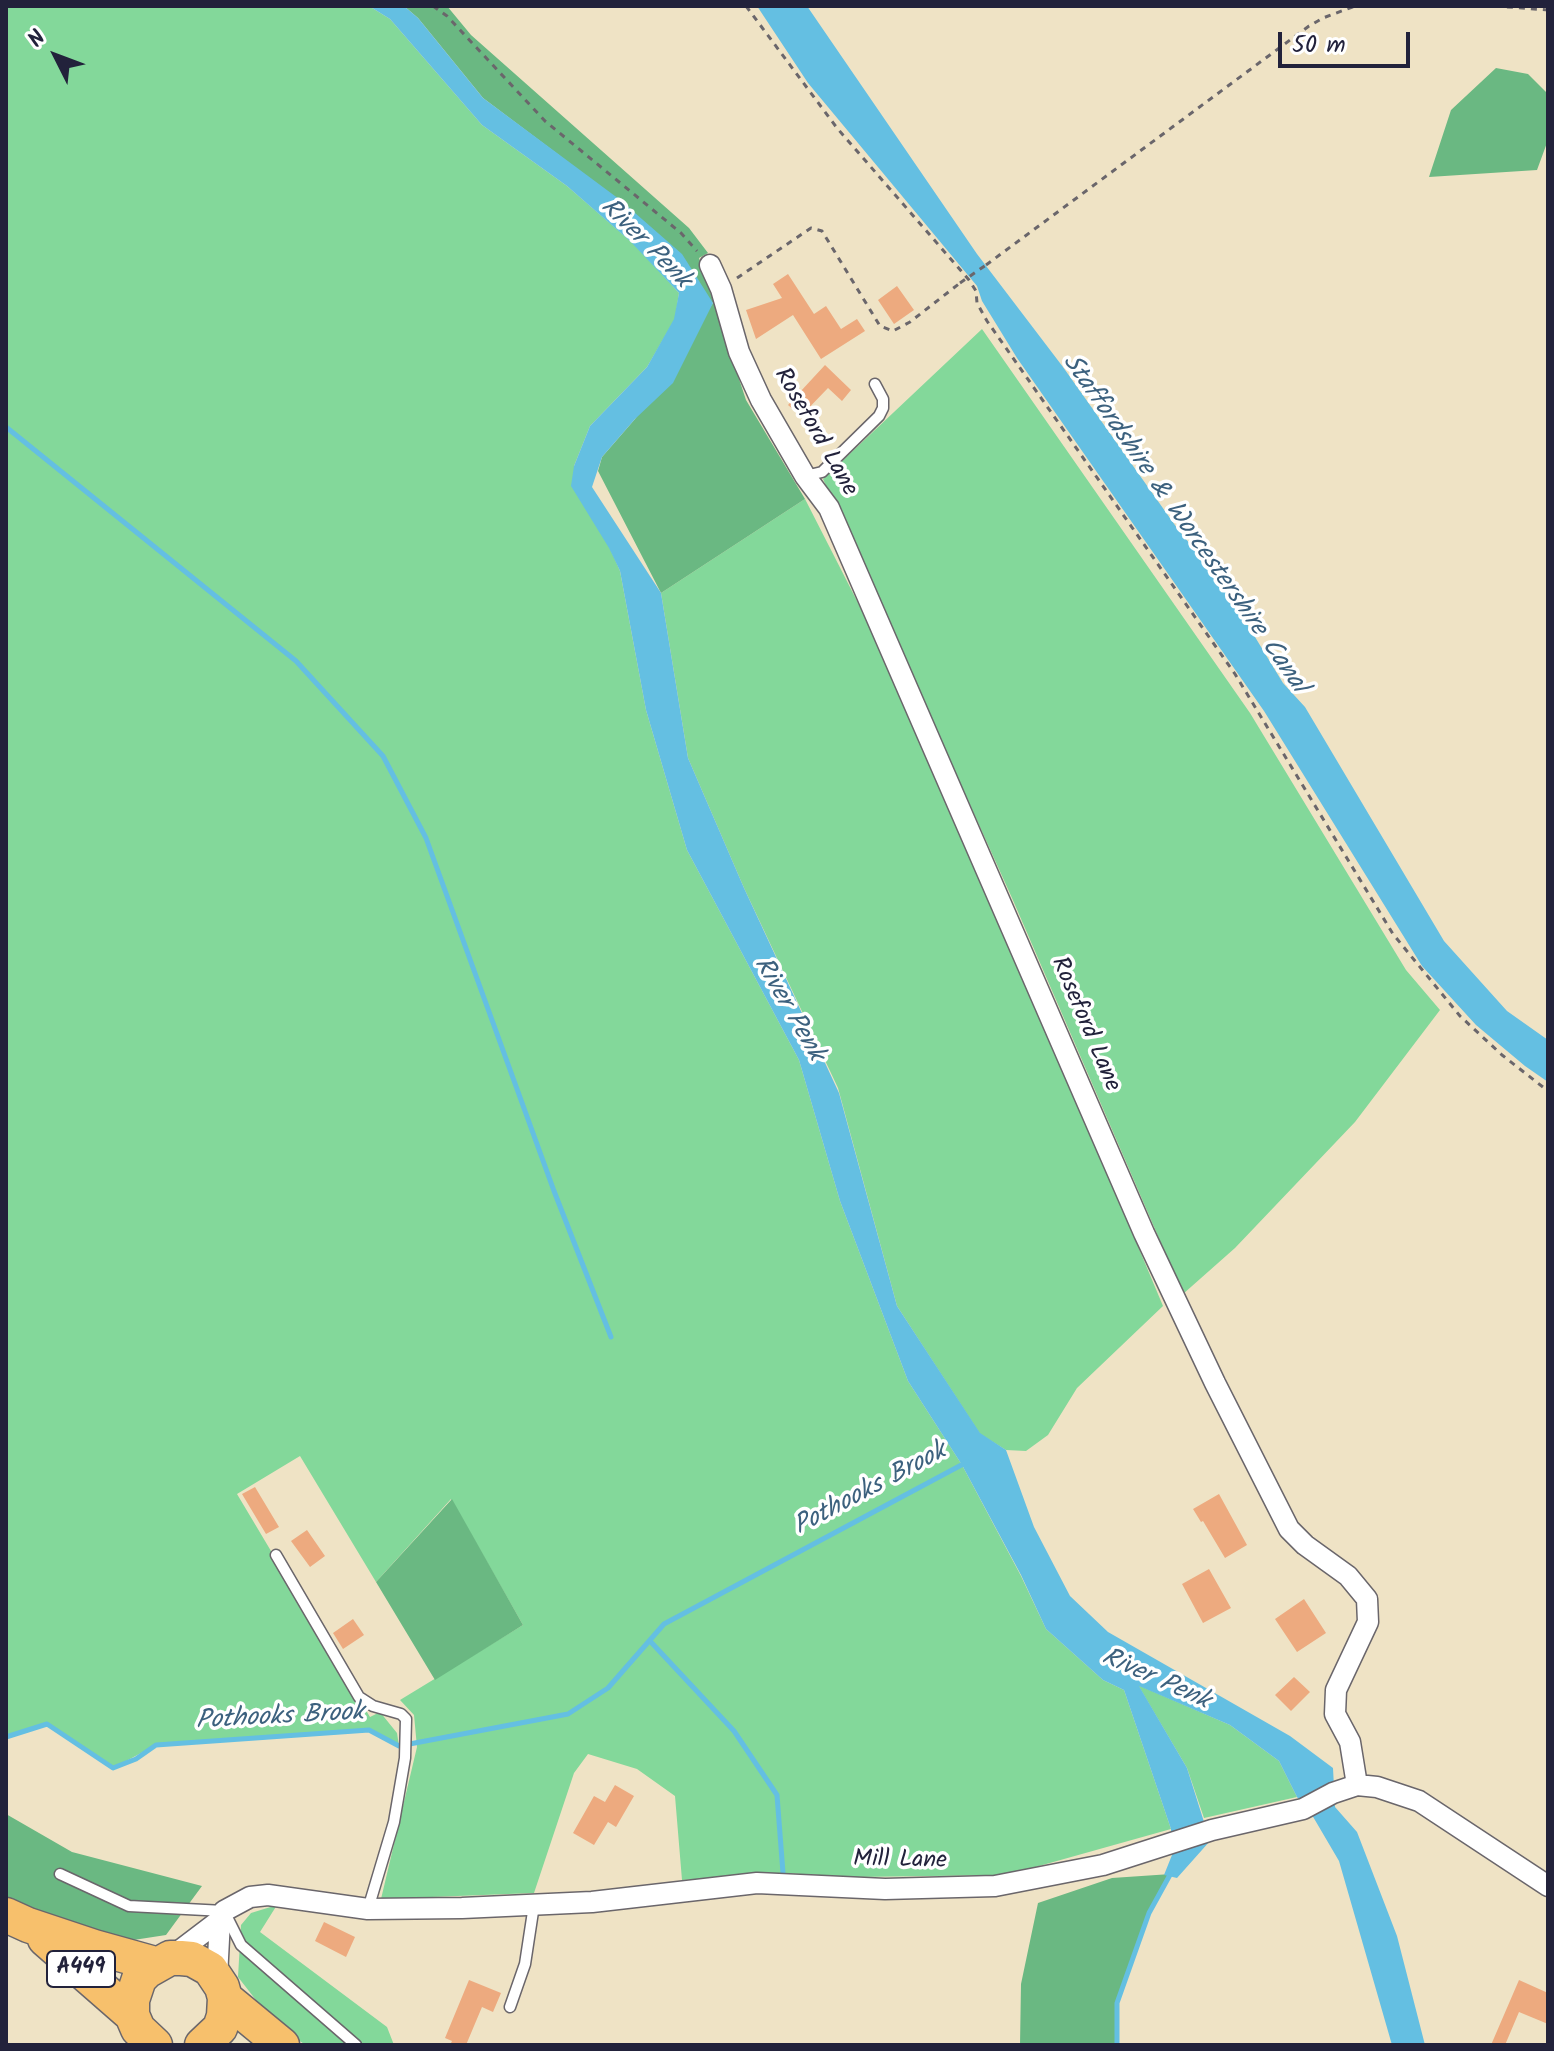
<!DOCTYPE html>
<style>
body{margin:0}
#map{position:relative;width:1554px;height:2051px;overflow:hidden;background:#efe3c5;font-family:Kalam,sans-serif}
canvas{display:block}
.frame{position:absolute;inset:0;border:8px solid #22223b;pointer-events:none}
.north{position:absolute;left:16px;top:16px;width:80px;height:80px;-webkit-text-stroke:6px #fff;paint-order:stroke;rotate:312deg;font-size:22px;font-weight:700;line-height:32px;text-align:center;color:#22223b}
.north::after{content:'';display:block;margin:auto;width:28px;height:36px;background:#22223b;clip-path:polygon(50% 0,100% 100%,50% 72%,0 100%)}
.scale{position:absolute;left:1278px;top:32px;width:132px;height:36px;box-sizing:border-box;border:4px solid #22223b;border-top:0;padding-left:10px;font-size:24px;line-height:28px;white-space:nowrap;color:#22223b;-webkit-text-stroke:6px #fff;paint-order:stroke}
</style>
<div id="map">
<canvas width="1554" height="2051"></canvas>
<div class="frame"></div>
<div class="north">N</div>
<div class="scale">50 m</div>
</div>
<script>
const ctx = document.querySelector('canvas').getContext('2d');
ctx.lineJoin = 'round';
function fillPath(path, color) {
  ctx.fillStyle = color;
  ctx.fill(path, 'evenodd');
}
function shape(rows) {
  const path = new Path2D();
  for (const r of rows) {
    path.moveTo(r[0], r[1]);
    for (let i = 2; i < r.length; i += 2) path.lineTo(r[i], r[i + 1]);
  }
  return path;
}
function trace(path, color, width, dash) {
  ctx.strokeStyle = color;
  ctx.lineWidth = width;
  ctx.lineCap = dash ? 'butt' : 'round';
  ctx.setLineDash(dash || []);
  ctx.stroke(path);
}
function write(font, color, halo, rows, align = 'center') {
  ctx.font = font + ' Kalam,sans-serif';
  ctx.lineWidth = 7;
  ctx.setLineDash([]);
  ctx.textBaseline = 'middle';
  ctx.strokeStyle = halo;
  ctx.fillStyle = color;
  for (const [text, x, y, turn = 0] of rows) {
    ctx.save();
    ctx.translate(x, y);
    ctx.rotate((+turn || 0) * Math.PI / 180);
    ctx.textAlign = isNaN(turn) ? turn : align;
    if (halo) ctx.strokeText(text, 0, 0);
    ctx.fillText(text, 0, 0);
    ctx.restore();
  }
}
const green = shape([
 [6,6,369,6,390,19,482,125,567,186,635,245,679,293,675,319,647,367,590,426,574,466,620,571,646,710,687,850,799,1060,840,1201,908,1381,962,1465,1021,1576,1046,1629,1103,1680,1124,1690,1171,1829,1007,1875,855,1877,783,1873,682,1880,675,1796,637,1769,588,1754,574,1773,534,1893,381,1899,417,1747,414,1715,400,1700,523,1625,451,1499,376,1582,300,1456,237,1494,370,1717,380,1712,397,1733,399,1746,369,1730,156,1745,113,1768,47,1724,6,1737],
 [982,329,1250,713,1406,970,1440,1010,1355,1122,1235,1248,1183,1294,1012,898,823,479],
 [805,499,878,642,979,867,1163,1306,1077,1388,1048,1435,1026,1451,1006,1450,980,1434,897,1306,838,1088,744,888,688,758,661,593],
 [1138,1685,1230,1725,1279,1761,1297,1797,1204,1818,1187,1768],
 [277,1905,260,1932,387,2027,394,2045,306,2045,277,2027,238,1977,241,1925,251,1913]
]);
const forest = shape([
 [404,6,447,6,471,35,689,228,708,253,699,258,746,400,805,499,661,593,598,471,602,457,635,419,713,303,560,156,483,98,418,18],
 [1496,68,1528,74,1548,94,1548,140,1537,170,1429,177,1451,110],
 [452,1499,523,1625,435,1680,376,1582],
 [6,1814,72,1852,202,1886,166,1935,127,1941,26,1910,6,1899],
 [1171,1874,1149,1913,1117,2003,1117,2045,1020,2045,1021,1984,1038,1903,1112,1878]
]);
const water = shape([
 [369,6,404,6,418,18,483,98,619,199,682,254,713,303,673,383,635,419,602,457,592,487,661,593,688,758,744,888,839,1093,897,1306,980,1433,1006,1450,1034,1527,1070,1596,1108,1632,1290,1736,1333,1768,1335,1807,1357,1832,1397,1936,1425,2045,1392,2045,1339,1861,1312,1815,1297,1797,1279,1761,1230,1725,1139,1686,1187,1768,1210,1841,1177,1878,1164,1875,1172,1855,1171,1829,1124,1690,1103,1680,1046,1629,1021,1575,962,1465,908,1381,840,1201,799,1060,687,850,646,710,620,571,609,548,571,486,574,466,590,426,647,367,674,319,679,293,630,241,567,186,482,125,390,19],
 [757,6,807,6,977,254,1063,367,1177,528,1224,586,1283,683,1305,707,1444,941,1507,1011,1548,1040,1548,1082,1525,1066,1476,1025,1422,966,1264,711,1017,358,982,301,977,286,808,83]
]);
const stream = shape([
 [6,427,296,661,383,756,426,838,554,1191,611,1337],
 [650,1641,734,1731,777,1795,783,1873],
 [6,1737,47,1724,113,1768,136,1759,156,1745,369,1730,399,1746,568,1714,608,1688,664,1624,967,1462],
 [1117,2045,1117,2003,1149,1913,1171,1873]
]);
const building = shape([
 [788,274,814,314,826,306,841,329,857,319,865,331,821,359,793,315,756,339,746,310,782,298,773,284],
 [897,286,914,310,894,324,878,300],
 [825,365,851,390,842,401,828,388,801,416,788,405],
 [255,1487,279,1527,266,1534,242,1494],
 [1219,1494,1247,1545,1225,1558,1203,1521,1201,1522,1193,1509],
 [307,1530,325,1556,310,1567,291,1541],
 [1209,1569,1231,1608,1203,1623,1182,1584],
 [1304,1599,1326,1633,1297,1652,1275,1619],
 [353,1619,364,1635,343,1649,333,1633],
 [1294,1677,1310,1692,1291,1711,1275,1695],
 [615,1785,634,1796,616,1827,608,1822,594,1845,573,1833,594,1796,605,1802],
 [324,1922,355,1937,346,1957,315,1941],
 [469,1980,501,1993,493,2012,482,2007,466,2045,450,2045,452,2041,445,2038],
 [1519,1980,1548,1993,1548,2024,1519,2012,1505,2045,1491,2045]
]);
const path = shape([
 [433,6,447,16,545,121,681,233,697,251],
 [746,6,837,128,969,280,976,291,977,303,987,321,1235,674,1393,934,1460,1016,1502,1055,1548,1091],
 [1495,6,1548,10],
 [986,265,1309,26,1323,18,1355,6],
 [737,278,811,228,822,231,880,326,893,331,910,322,960,283]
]);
const service = shape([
 [805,476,822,472,879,416,883,408,883,399,875,384],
 [276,1555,359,1697,373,1706,401,1714,406,1719,405,1758,394,1822,368,1909],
 [60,1874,129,1906,224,1911,241,1945,356,2045],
 [510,2007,525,1964,534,1905]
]);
const minor = shape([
 [710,265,721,289,739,352,761,400,805,476,829,508,1144,1233,1215,1383,1289,1529,1305,1545,1348,1576,1367,1599,1368,1622,1336,1690,1335,1714,1350,1742,1357,1785],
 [170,1958,220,1920],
 [217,1977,220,1920,224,1911,250,1897,268,1895,368,1909,462,1908,592,1902,757,1883,885,1889,995,1886,1103,1865,1212,1830,1303,1809,1333,1793,1357,1785,1377,1787,1419,1801,1548,1886]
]);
const trunk = shape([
 [6,1915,28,1925,94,1947,155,1964],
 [45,1939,132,2015],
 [225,1998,282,2045],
 [155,2045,138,2029,132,2015,132,2000,139,1979,147,1971,170,1958,181,1958,192,1959,210,1969,222,1987,225,1998,224,2016,220,2028,202,2045]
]);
const pathBridge = shape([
 [960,283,986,265]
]);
const shields = [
 [81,1969,68]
];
const shieldNames = [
 ["A449",81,1969]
];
const streetNames = [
 ["Roseford Lane",814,433,60],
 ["Roseford Lane",1084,1025,67],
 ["Mill Lane",900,1862,1]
];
const waterNames = [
 ["River Penk",644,245,45],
 ["Staffordshire & Worcestershire Canal",1183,525,55],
 ["River Penk",787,1010,60],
 ["Pothooks Brook",871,1491,-28],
 ["River Penk",1155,1681,24],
 ["Pothooks Brook",280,1719,-3]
];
fillPath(green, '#83d89a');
fillPath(forest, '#6ab882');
fillPath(water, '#64bfe2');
trace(stream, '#64bfe2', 5);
fillPath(building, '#edaa7f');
trace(service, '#6a666b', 13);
trace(minor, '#6a666b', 23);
trace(trunk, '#6a666b', 37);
trace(path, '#6a666b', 3, [6, 6]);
trace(service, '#fff', 10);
trace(minor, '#fff', 20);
trace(trunk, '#f7c06c', 34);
trace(pathBridge, '#6a666b', 3, [6, 6]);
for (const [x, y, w] of shields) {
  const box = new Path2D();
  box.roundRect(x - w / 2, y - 18, w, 36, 6);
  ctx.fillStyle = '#fff';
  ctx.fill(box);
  trace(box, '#22223b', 2);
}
write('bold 22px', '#22223b', null, shieldNames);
write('24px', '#22223b', '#fff', streetNames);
write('italic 26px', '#3c617e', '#fff', waterNames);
</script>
